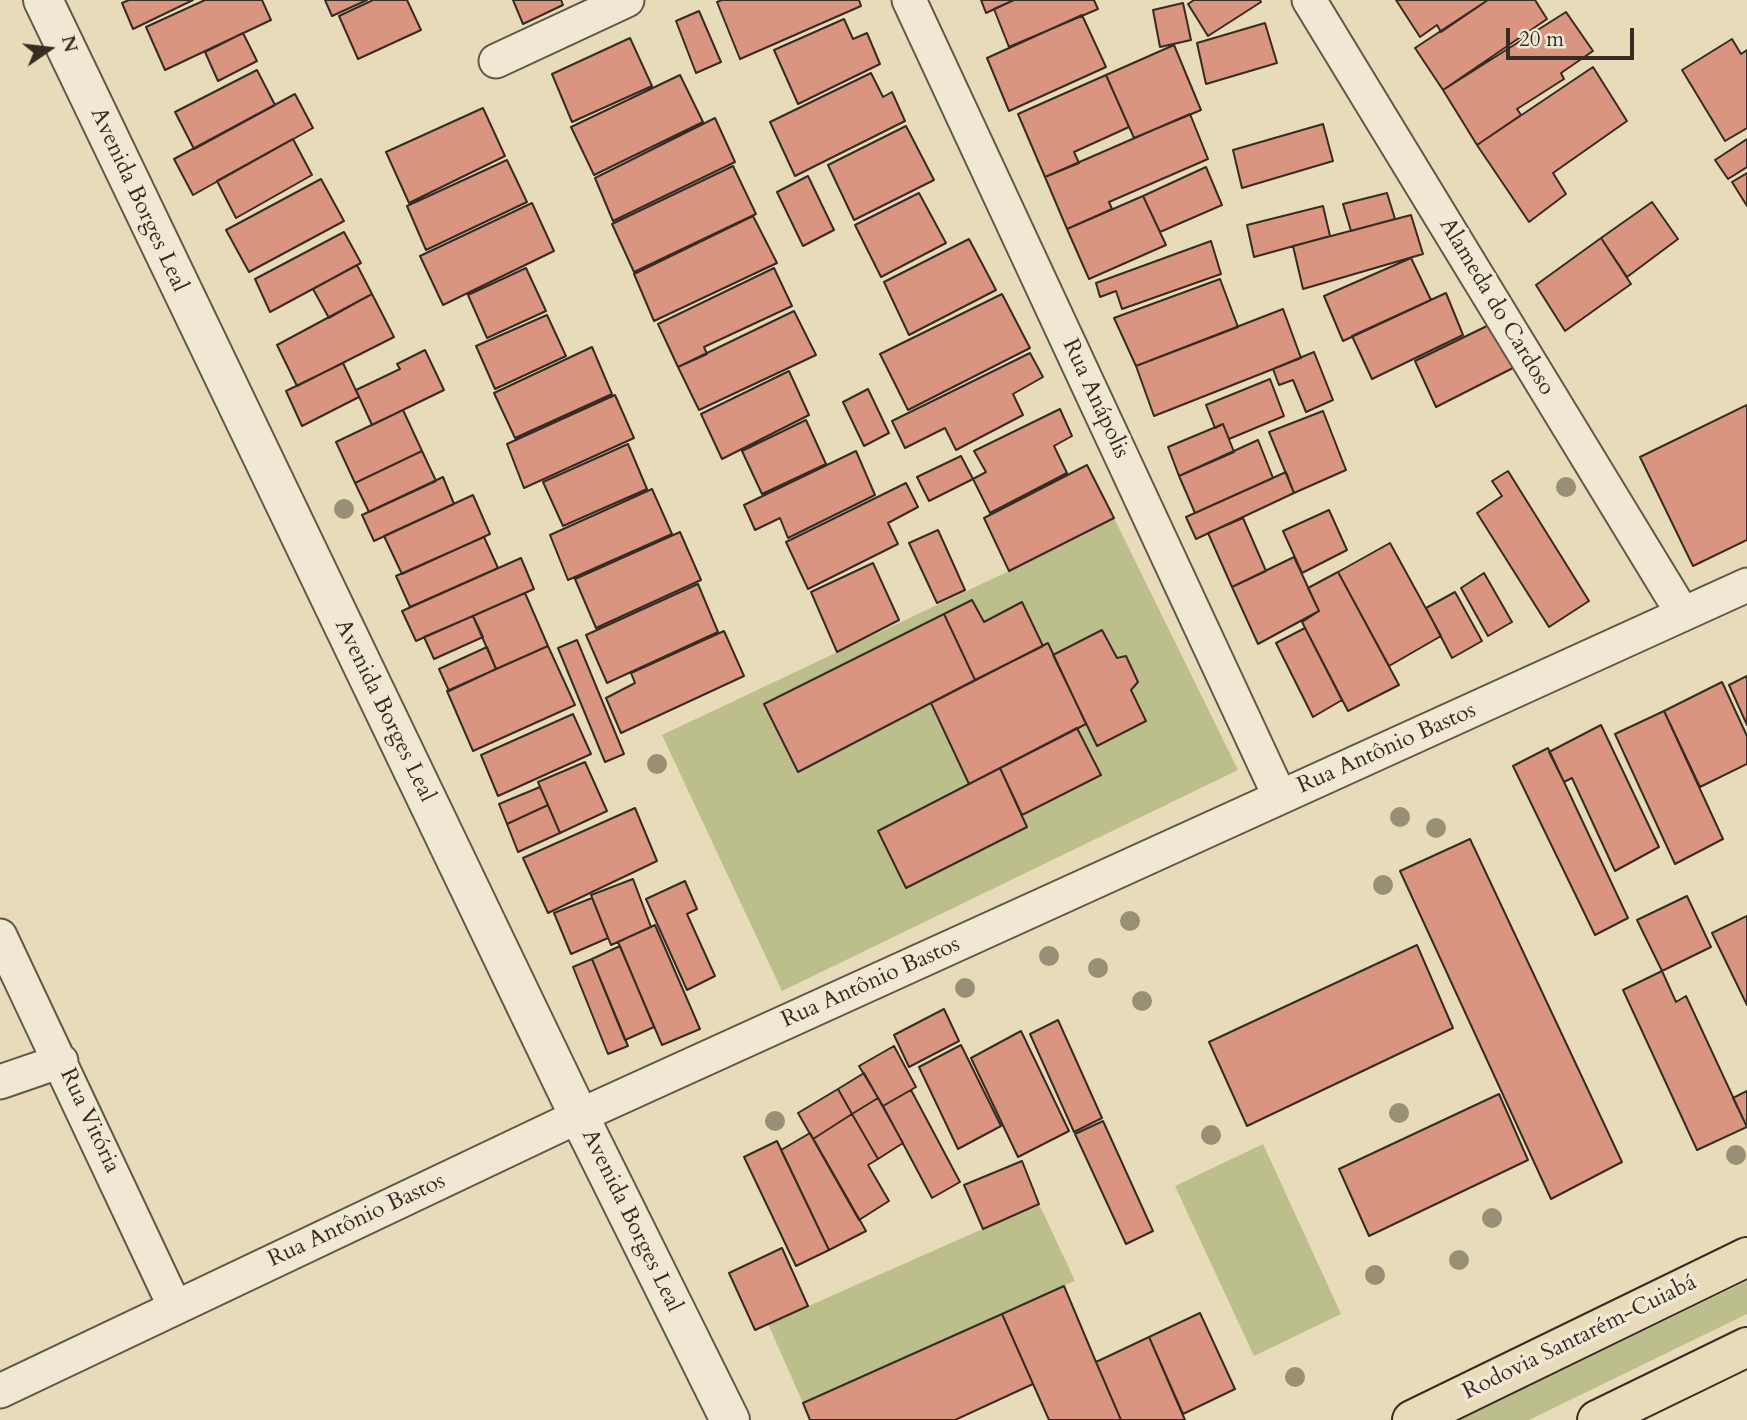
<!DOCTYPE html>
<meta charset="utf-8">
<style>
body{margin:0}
#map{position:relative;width:1747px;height:1420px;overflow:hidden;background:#e8dbb9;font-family:Cardo,serif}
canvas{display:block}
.north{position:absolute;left:14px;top:14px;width:70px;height:70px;-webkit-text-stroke:5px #f0e8d2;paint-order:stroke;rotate:76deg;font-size:19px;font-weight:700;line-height:28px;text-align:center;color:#362c24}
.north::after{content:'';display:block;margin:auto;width:24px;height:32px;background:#362c24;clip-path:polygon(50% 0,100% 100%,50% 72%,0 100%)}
.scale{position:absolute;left:1506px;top:28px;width:128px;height:32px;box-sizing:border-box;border:4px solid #362c24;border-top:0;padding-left:9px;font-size:21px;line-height:24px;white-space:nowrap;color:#362c24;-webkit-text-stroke:5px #f0e8d2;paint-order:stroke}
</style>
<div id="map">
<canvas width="1747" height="1420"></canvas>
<div class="north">N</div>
<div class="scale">20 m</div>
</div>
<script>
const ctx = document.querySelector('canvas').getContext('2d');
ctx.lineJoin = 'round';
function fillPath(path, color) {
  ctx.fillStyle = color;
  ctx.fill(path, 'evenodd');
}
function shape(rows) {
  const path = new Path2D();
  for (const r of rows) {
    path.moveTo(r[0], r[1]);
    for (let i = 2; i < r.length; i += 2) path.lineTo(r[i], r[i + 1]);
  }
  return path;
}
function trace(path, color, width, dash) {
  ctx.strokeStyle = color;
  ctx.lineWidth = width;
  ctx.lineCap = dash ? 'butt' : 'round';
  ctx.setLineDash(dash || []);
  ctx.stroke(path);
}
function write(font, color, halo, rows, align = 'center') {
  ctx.font = font + ' Cardo,serif';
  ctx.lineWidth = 7;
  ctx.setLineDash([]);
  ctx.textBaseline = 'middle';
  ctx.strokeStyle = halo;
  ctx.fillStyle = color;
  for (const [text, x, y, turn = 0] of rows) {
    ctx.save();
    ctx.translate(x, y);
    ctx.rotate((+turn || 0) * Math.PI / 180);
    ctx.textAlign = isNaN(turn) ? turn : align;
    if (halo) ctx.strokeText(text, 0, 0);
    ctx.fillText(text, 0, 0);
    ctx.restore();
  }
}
const green = shape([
 [1114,518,1238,770,782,991,662,735,1009,571],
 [1263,1144,1341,1314,1254,1356,1175,1186],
 [1039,1204,1075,1281,803,1403,768,1324],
 [1747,1281,1747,1314,1529,1420,1459,1420]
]);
const building = shape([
 [129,0,193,0,133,29,122,3,129,0],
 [205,0,262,0,271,20,165,70,146,27,205,0],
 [325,0,367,0,332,16,325,0],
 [373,0,407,0,421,30,358,59,339,16,373,0],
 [513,0,561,0,563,5,523,24,513,0],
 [722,0,859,0,861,6,740,59,717,2,722,0],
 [981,0,1014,0,986,13,981,0],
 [1014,0,1094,0,1098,9,1009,47,994,9,1014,0],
 [1194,0,1260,0,1261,2,1208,36,1188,4,1194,0],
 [1396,0,1488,0,1441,32,1437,25,1420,37,1396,0],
 [1488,0,1535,0,1547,19,1443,90,1415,48,1488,0],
 [1183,3,1191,40,1160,47,1153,10,1183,3],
 [699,11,721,62,696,73,676,21,699,11],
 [1566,12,1593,51,1561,73,1564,79,1517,109,1521,115,1477,145,1443,90,1566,12],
 [1082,15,1106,67,1009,111,987,58,1082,15],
 [844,19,853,39,867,33,880,64,798,104,774,50,844,19],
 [1265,23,1277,63,1206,84,1197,43,1265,23],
 [243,33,257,61,218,81,205,52,243,33],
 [630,38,652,86,572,122,552,74,630,38],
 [1732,39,1741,54,1747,50,1747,128,1725,141,1682,70,1732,39],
 [1174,45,1201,110,1134,138,1106,75,1174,45],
 [1593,67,1627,121,1553,173,1566,194,1529,222,1477,145,1593,67],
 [257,70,275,105,194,149,175,112,257,70],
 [871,73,883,97,892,92,905,121,795,176,770,122,871,73],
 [680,75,703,122,594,175,571,127,680,75],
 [1106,75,1129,127,1074,152,1079,163,1045,177,1018,114,1106,75],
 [295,94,313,128,193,195,174,159,295,94],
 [483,108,505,156,409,203,386,152,483,108],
 [1190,114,1208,159,1109,202,1112,209,1067,229,1045,177,1190,114],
 [715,118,735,162,613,221,595,178,715,118],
 [1323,124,1333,161,1242,188,1233,150,1323,124],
 [906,126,934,180,854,220,828,165,906,126],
 [293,139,312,175,236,218,217,181,293,139],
 [1747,139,1747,167,1728,179,1715,160,1747,139],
 [507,160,527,202,426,250,407,206,507,160],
 [733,166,756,214,634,272,612,224,733,166],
 [1206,167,1222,205,1160,232,1143,196,1206,167],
 [1747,173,1747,206,1732,182,1747,173],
 [808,176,834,230,803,246,777,192,808,176],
 [321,179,344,221,249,272,226,230,321,179],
 [919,193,946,243,881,277,855,225,919,193],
 [1387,193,1395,219,1351,231,1343,204,1387,193],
 [1143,196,1166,245,1089,279,1067,229,1143,196],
 [1652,202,1678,239,1627,277,1601,238,1652,202],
 [532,203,554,251,443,305,420,256,532,203],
 [1323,206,1330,236,1254,257,1247,225,1323,206],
 [1411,215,1423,254,1303,289,1293,246,1411,215],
 [753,216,777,263,654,321,634,274,753,216],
 [344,232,361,263,270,312,255,279,344,232],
 [1601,238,1631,284,1565,331,1536,285,1601,238],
 [969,239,996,290,909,335,884,282,969,239],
 [1211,241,1221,274,1122,309,1116,291,1100,297,1096,283,1211,241],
 [1411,258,1431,300,1343,341,1324,296,1411,258],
 [357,265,372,294,329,318,313,289,357,265],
 [526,268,546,311,487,338,468,295,526,268],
 [774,268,792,306,704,347,707,354,678,367,658,324,774,268],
 [1220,279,1238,327,1136,366,1114,318,1220,279],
 [1446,293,1463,335,1372,379,1352,336,1446,293],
 [372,294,394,337,297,386,277,345,372,294],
 [1002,294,1030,348,908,410,880,354,1002,294],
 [1283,309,1301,358,1154,416,1136,366,1283,309],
 [794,311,816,355,699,410,678,367,794,311],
 [547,315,566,356,495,389,476,346,547,315],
 [1491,324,1513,368,1436,407,1415,361,1491,324],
 [592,347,612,394,515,438,494,393,592,347],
 [425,350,444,390,372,425,356,390,400,369,397,364,425,350],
 [1314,352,1333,400,1306,412,1293,380,1279,385,1273,369,1314,352],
 [1030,353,1043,377,1013,394,1023,415,956,450,945,428,905,448,892,421,1030,353],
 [343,363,359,397,302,426,286,391,343,363],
 [789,371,809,415,722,459,701,414,789,371],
 [1270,379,1284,416,1229,439,1223,424,1215,428,1206,405,1270,379],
 [868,389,889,433,864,446,843,402,868,389],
 [615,395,634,438,524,488,507,444,615,395],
 [1747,405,1747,540,1693,566,1640,457,1747,405],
 [1060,409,1072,436,1054,446,1067,473,990,513,973,479,986,472,974,451,1060,409],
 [403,410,422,451,355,483,336,442,403,410],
 [1323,411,1346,470,1294,493,1269,432,1323,411],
 [806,420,826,464,762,494,742,451,806,420],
 [1223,424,1234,452,1179,476,1168,447,1223,424],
 [1258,440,1273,478,1195,513,1179,476,1258,440],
 [628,444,647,489,563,526,543,482,628,444],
 [422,451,436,481,369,512,355,483,422,451],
 [856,451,875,495,788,538,780,518,755,530,744,505,856,451],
 [961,456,973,479,929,501,917,477,961,456],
 [1087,465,1114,518,1009,571,984,518,1087,465],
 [1508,471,1589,601,1549,627,1477,513,1502,496,1492,481,1508,471],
 [1286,472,1294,493,1196,539,1186,517,1286,472],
 [443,477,454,504,374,541,362,515,443,477],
 [906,483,918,507,888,523,898,544,808,589,786,542,906,483],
 [652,489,672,534,568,580,550,535,652,489],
 [473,495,490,534,402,574,384,536,473,495],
 [1329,510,1347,550,1302,573,1283,531,1329,510],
 [1243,518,1266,571,1232,587,1208,533,1243,518],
 [938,530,965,590,937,603,909,543,938,530],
 [680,532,701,580,596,628,575,579,680,532],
 [484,537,498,568,410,607,396,576,484,537],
 [1390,543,1441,636,1389,666,1338,572,1390,543],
 [1294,557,1319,611,1258,644,1232,587,1294,557],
 [521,558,534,589,416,641,402,611,521,558],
 [873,563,899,620,837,652,811,592,873,563],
 [1338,572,1399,685,1348,711,1302,622,1319,611,1308,588,1338,572],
 [1484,573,1512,622,1488,636,1461,588,1484,573],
 [698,584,718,632,607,683,586,635,698,584],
 [1455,592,1482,641,1452,658,1426,608,1455,592],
 [525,593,548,646,496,669,473,616,525,593],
 [972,600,984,622,1022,602,1043,646,975,680,944,614,972,600],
 [944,614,975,680,798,772,764,704,944,614],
 [473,616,483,637,434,659,424,637,473,616],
 [1305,628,1342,700,1313,717,1276,643,1305,628],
 [1102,630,1117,658,1126,656,1138,682,1131,690,1146,721,1097,746,1053,655,1102,630],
 [724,631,744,676,621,733,606,698,635,683,631,673,724,631],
 [577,640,624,754,605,762,558,648,577,640],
 [1048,643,1086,724,969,784,931,703,1048,643],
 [548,646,575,705,473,751,447,691,548,646],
 [487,647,496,669,449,691,439,669,487,647],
 [1747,676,1747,725,1729,685,1747,676],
 [1722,682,1747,736,1747,764,1700,787,1664,711,1722,682],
 [1664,711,1723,839,1675,864,1615,734,1664,711],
 [573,714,591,754,498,796,481,755,573,714],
 [1601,725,1659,847,1615,871,1572,778,1564,782,1549,752,1601,725],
 [1077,728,1101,775,1022,815,1000,768,1077,728],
 [1548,748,1628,918,1595,935,1513,766,1548,748],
 [585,762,607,811,560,833,538,782,585,762],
 [1000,768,1027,827,906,888,878,831,1000,768],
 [540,787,548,805,507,824,499,804,540,787],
 [548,805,560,833,518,852,507,824,548,805],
 [635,808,657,861,548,913,523,858,635,808],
 [1470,839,1622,1162,1551,1199,1400,871,1470,839],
 [633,879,651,927,611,945,591,895,633,879],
 [685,881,697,909,687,914,715,976,687,990,646,899,685,881],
 [1687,896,1711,947,1662,971,1637,920,1687,896],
 [592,898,608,938,571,954,554,913,592,898],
 [1747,916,1747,1005,1712,933,1747,916],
 [655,925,700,1029,662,1045,618,942,655,925],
 [1417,945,1453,1028,1247,1126,1209,1042,1417,945],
 [620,946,654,1027,625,1040,592,959,620,946],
 [592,959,628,1046,608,1054,573,967,592,959],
 [1662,971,1676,1002,1686,996,1747,1127,1697,1150,1623,990,1662,971],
 [944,1009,959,1041,909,1067,894,1035,944,1009],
 [1058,1020,1102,1118,1074,1132,1030,1034,1058,1020],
 [1021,1031,1069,1131,1018,1157,971,1058,1021,1031],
 [961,1045,1001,1126,958,1149,919,1067,961,1045],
 [894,1046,916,1087,883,1106,859,1066,894,1046],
 [864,1073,878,1098,852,1114,838,1089,864,1073],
 [838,1089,852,1114,813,1139,798,1113,838,1089],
 [911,1090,960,1182,932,1198,883,1106,911,1090],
 [1747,1091,1747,1127,1733,1098,1747,1091],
 [1499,1094,1528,1160,1369,1236,1339,1169,1499,1094],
 [878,1098,903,1143,878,1159,852,1114,878,1098],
 [852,1114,878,1159,868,1165,889,1201,859,1220,813,1139,852,1114],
 [1103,1121,1153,1231,1126,1244,1075,1134,1103,1121],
 [810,1133,866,1231,829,1250,781,1150,810,1133],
 [777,1141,829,1250,796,1266,744,1157,777,1141],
 [1022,1161,1039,1204,983,1229,964,1185,1022,1161],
 [782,1248,808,1306,755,1330,729,1273,782,1248],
 [1064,1286,1096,1362,1121,1420,1049,1420,1002,1314,1064,1286],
 [1200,1313,1235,1389,1183,1414,1149,1337,1200,1313],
 [1002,1314,1033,1384,955,1420,810,1420,803,1403,1002,1314],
 [1149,1337,1185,1420,1121,1420,1096,1362,1149,1337]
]);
const minor = shape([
 [909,0,1280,797],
 [1309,0,1683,614],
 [496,61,627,0],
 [0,936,175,1307],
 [0,1082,61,1061],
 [0,1391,579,1116,1747,585]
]);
const tertiary = shape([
 [43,0,579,1116,730,1420]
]);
const trunk = shape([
 [1412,1420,1747,1257],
 [1597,1420,1747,1347]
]);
const trees = [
 [1566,487],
 [344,509],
 [657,764],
 [1400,817],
 [1436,828],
 [1383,885],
 [1130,921],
 [1049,956],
 [1098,968],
 [965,988],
 [1142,1001],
 [1399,1113],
 [775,1121],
 [1211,1135],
 [1736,1155],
 [1492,1218],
 [1459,1260],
 [1375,1275],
 [1295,1377]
];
const streetNames = [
 ["Avenida Borges Leal",138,200,65],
 ["Alameda do Cardoso",1496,307,59],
 ["Rua Anápolis",1095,399,65],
 ["Avenida Borges Leal",384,711,64],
 ["Rua Antônio Bastos",1387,749,-24],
 ["Rua Antônio Bastos",871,983,-24],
 ["Rua Vitória",89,1121,65],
 ["Rua Antônio Bastos",357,1221,-25],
 ["Avenida Borges Leal",631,1221,64],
 ["Rodovia Santarém-Cuiabá",1580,1338,-26]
];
fillPath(green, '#bcbe8b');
fillPath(building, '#d9957f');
trace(building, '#362c24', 2);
trace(minor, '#625849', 37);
trace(tertiary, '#625849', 42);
trace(trunk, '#362c24', 42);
trace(minor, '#f0e8d2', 33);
trace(tertiary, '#f0e8d2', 38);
trace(trunk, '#e8dbb9', 38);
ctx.fillStyle = '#998f75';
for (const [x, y] of trees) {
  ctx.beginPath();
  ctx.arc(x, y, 10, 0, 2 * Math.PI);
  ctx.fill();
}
write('23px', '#362c24', '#f0e8d2', streetNames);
</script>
